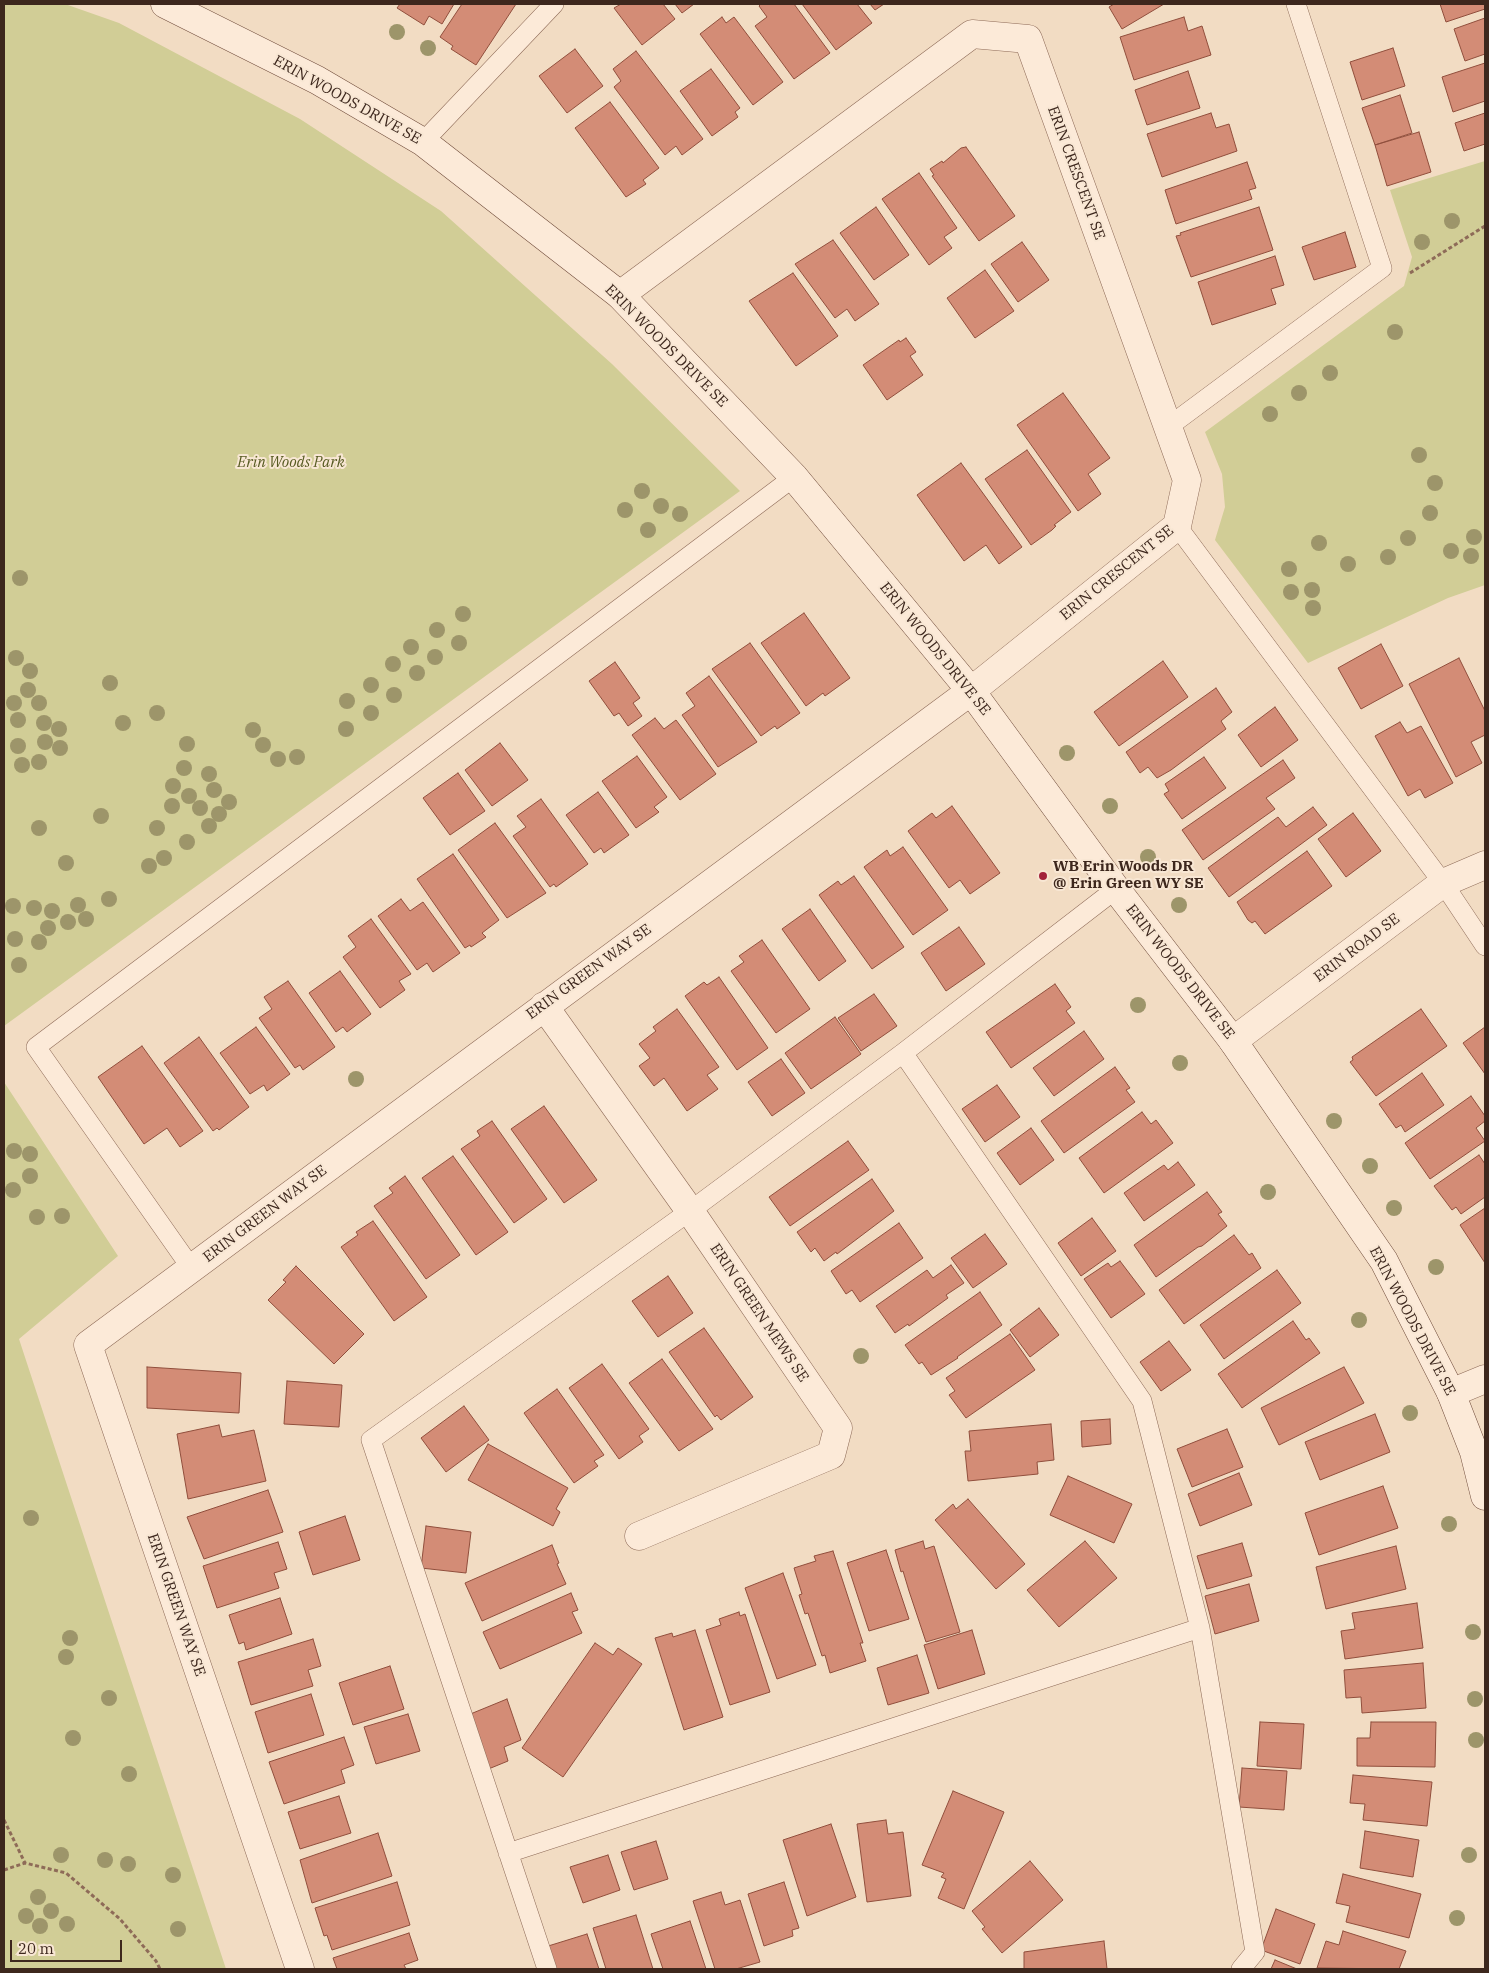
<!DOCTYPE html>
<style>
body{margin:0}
#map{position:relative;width:1489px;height:1973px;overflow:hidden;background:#f2dcc3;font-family:"IBM Plex Serif",serif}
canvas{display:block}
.frame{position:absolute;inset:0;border:5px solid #3d271d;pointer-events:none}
.scale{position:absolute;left:10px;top:1940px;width:112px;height:22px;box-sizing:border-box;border:2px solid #3d271d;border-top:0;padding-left:6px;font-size:15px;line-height:18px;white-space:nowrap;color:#3d271d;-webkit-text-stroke:4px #f8e7d4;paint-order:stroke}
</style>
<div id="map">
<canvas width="1489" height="1973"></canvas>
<div class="frame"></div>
<div class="scale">20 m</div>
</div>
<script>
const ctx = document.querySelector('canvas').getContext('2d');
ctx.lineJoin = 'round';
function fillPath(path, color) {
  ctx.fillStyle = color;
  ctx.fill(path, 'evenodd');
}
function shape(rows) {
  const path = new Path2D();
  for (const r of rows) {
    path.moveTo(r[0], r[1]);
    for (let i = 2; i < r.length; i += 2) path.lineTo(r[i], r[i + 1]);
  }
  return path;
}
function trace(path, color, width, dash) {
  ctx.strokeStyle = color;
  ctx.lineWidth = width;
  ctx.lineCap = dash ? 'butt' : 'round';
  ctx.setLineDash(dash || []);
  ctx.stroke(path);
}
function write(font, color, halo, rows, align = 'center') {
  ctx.font = font + ' "IBM Plex Serif",serif';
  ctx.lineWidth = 4;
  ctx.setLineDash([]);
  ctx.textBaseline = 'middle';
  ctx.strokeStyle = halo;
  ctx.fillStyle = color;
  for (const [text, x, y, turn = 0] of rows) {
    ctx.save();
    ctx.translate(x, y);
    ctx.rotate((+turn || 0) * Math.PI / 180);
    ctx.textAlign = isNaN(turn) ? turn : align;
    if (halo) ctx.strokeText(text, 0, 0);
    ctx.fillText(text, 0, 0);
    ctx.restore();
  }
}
const green = shape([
 [4,4,65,4,119,23,300,119,441,211,612,364,740,491,4,1026],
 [1485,161,1485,585,1448,598,1308,663,1215,540,1225,507,1222,474,1205,432,1404,286,1412,257,1390,190],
 [4,1082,118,1256,19,1339,226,1969,4,1969]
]);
const building = shape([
 [400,4,454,4,442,24,429,16,424,25,397,8,400,4],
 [462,4,516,4,476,65,451,49,453,46,440,37,462,4],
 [621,4,663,4,675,19,642,45,614,8,621,4],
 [675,4,694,4,682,13,675,4],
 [761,4,794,4,830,53,794,79,755,26,767,17,759,6,761,4],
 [802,4,857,4,872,23,836,50,802,4],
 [870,4,884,4,875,10,870,4],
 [1114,4,1164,4,1122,29,1109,7,1114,4],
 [1440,4,1485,4,1485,9,1446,22,1440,4],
 [722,17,726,23,734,17,783,82,753,105,700,34,722,17],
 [1184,17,1188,31,1202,26,1211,55,1134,80,1120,37,1184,17],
 [1485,18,1485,54,1465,61,1454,29,1485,18],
 [1393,48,1405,86,1362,100,1350,62,1393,48],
 [575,49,603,86,567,113,539,76,575,49],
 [636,51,703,139,682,155,676,146,665,155,614,87,621,81,613,69,636,51],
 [1485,63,1485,101,1453,112,1442,77,1485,63],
 [711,69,740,108,735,112,738,117,712,136,680,91,711,69],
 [1188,71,1200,108,1147,125,1135,90,1188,71],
 [1400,95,1412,133,1375,145,1362,108,1400,95],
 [610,102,659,168,643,180,646,184,626,197,575,128,610,102],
 [1211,113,1216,128,1229,124,1237,151,1162,177,1147,134,1211,113],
 [1485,113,1485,144,1464,151,1455,123,1485,113],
 [1419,132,1431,172,1387,186,1375,145,1419,132],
 [966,147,1015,216,979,241,932,176,934,175,930,169,942,161,943,163,961,148,966,147],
 [1247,162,1256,188,1249,190,1252,199,1176,224,1165,190,1247,162],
 [919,173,957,228,944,237,952,248,929,265,882,199,919,173],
 [876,207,909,255,874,280,840,233,876,207],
 [1259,207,1273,250,1191,277,1176,236,1181,235,1180,233,1259,207],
 [1345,232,1356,267,1314,280,1302,247,1345,232],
 [833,240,879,304,855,321,847,309,835,318,795,264,833,240],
 [1022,242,1049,280,1018,302,991,264,1022,242],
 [1275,256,1284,285,1271,289,1276,304,1212,325,1198,282,1275,256],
 [985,270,1014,311,975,338,947,298,985,270],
 [793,273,838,336,796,366,749,301,793,273],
 [906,338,916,352,910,356,923,375,887,400,863,365,899,340,900,342,906,338],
 [1063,393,1110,458,1088,474,1101,494,1078,511,1017,425,1063,393],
 [1027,450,1071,512,1054,525,1056,526,1052,530,1031,545,985,479,1027,450],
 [961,463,1022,547,999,564,986,545,964,561,917,495,961,463],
 [804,613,850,678,825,696,823,693,806,706,761,643,804,613],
 [750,643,800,713,777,729,775,726,761,736,712,669,750,643],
 [1381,644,1403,686,1361,709,1338,668,1381,644],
 [1459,658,1485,711,1485,735,1471,742,1482,763,1456,777,1409,684,1459,658],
 [1163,661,1188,697,1119,746,1094,712,1163,661],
 [615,662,640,698,633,703,642,716,628,726,619,713,614,716,589,681,615,662],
 [709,676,757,742,718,767,682,715,695,706,686,693,709,676],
 [1216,688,1232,712,1221,721,1226,729,1171,770,1157,778,1148,767,1140,773,1126,752,1216,688],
 [1275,707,1298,740,1261,767,1238,735,1275,707],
 [655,718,664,729,676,720,716,774,680,800,632,735,655,718],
 [1400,722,1407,733,1421,726,1453,783,1425,798,1420,789,1408,796,1375,736,1400,722],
 [500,743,528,780,492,806,465,770,500,743],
 [637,756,667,797,654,807,659,812,636,828,602,781,637,756],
 [1204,757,1226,788,1182,819,1164,794,1169,791,1165,784,1204,757],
 [1283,760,1295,778,1266,798,1275,809,1203,860,1182,830,1283,760],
 [458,773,485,811,450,835,423,798,458,773],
 [598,792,629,835,604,853,601,848,594,853,566,815,598,792],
 [541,799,588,864,556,887,554,884,550,887,513,836,526,827,517,816,541,799],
 [952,806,1000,873,970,894,960,880,949,888,908,831,932,813,936,818,952,806],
 [1313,807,1327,825,1229,897,1208,868,1278,817,1286,827,1313,807],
 [1353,813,1381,851,1346,877,1318,839,1353,813],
 [495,823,546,893,507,918,458,850,495,823],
 [903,847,948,910,913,935,864,867,887,850,890,856,903,847],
 [1307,851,1332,886,1265,934,1255,921,1252,923,1248,920,1237,902,1307,851],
 [453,854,499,920,482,933,486,937,471,947,470,945,465,948,417,879,453,854],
 [854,876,904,947,872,969,819,895,838,881,841,885,854,876],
 [401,899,410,911,423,902,460,953,433,972,427,963,417,970,378,916,401,899],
 [810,909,846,961,819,981,782,929,810,909],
 [371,919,411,974,399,981,405,990,380,1008,343,957,356,947,348,936,371,919],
 [959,927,985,964,946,991,921,953,959,927],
 [762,940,810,1009,776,1033,731,971,744,962,739,956,762,940],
 [340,971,371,1014,347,1032,343,1027,336,1032,309,993,340,971],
 [719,977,768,1048,737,1070,685,996,704,982,707,985,719,977],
 [288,981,335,1047,303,1070,300,1065,295,1068,259,1018,272,1009,264,997,288,981],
 [1055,984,1071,1007,1066,1011,1075,1023,1011,1068,986,1032,1055,984],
 [874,994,897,1026,861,1051,838,1018,874,994],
 [677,1009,719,1067,707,1075,718,1089,687,1111,664,1078,654,1086,639,1066,650,1058,639,1044,656,1031,653,1027,677,1009],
 [1421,1009,1447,1046,1376,1096,1350,1062,1353,1060,1352,1057,1421,1009],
 [835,1017,861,1054,811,1089,785,1053,835,1017],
 [256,1027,290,1074,267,1091,264,1085,250,1094,220,1053,256,1027],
 [1485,1027,1485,1074,1463,1043,1485,1027],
 [1084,1031,1104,1059,1054,1096,1033,1068,1084,1031],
 [199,1037,249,1107,219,1130,217,1128,213,1131,164,1063,199,1037],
 [142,1046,203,1131,180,1147,167,1128,144,1144,98,1077,142,1046],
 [781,1059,805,1093,772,1116,748,1082,781,1059],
 [1115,1067,1130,1088,1126,1090,1135,1102,1064,1153,1041,1121,1115,1067],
 [1422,1073,1444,1105,1405,1132,1401,1125,1396,1128,1379,1104,1422,1073],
 [997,1085,1020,1117,985,1142,962,1109,997,1085],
 [1471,1096,1485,1116,1485,1121,1476,1128,1485,1141,1430,1179,1405,1143,1471,1096],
 [544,1106,597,1180,564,1203,511,1129,544,1106],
 [1142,1112,1151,1124,1156,1120,1173,1143,1104,1193,1079,1158,1142,1112],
 [492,1121,547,1199,514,1223,461,1149,480,1136,477,1131,492,1121],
 [1031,1128,1054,1160,1020,1185,997,1153,1031,1128],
 [848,1141,869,1170,790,1226,769,1197,848,1141],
 [1479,1155,1485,1164,1485,1197,1461,1214,1456,1207,1452,1210,1434,1186,1479,1155],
 [453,1156,508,1232,476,1255,422,1178,453,1156],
 [1178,1162,1195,1185,1144,1221,1124,1193,1164,1165,1168,1170,1178,1162],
 [405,1176,460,1255,426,1279,374,1206,393,1193,389,1188,405,1176],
 [872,1179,894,1211,837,1254,836,1252,824,1261,815,1248,811,1252,797,1232,872,1179],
 [1207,1192,1222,1212,1218,1214,1227,1226,1202,1246,1198,1247,1156,1277,1134,1245,1207,1192],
 [1485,1208,1485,1263,1460,1225,1485,1208],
 [1092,1218,1116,1251,1081,1276,1058,1243,1092,1218],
 [373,1221,427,1297,394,1321,341,1247,358,1235,356,1232,373,1221],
 [899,1223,923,1258,860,1302,852,1290,846,1294,831,1271,899,1223],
 [985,1234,1007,1264,973,1288,951,1258,985,1234],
 [1234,1235,1249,1255,1252,1253,1261,1268,1184,1324,1159,1290,1234,1235],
 [1120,1261,1145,1294,1111,1318,1084,1279,1108,1263,1111,1267,1120,1261],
 [951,1265,964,1283,946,1295,948,1298,909,1326,908,1324,895,1333,876,1306,927,1270,933,1278,951,1265],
 [296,1266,364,1334,334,1364,268,1300,286,1282,283,1280,296,1266],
 [1277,1270,1301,1303,1224,1359,1200,1325,1277,1270],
 [668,1276,693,1313,658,1337,632,1301,668,1276],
 [980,1292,1002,1325,957,1357,958,1358,931,1375,922,1362,919,1364,905,1345,980,1292],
 [1039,1308,1059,1335,1030,1357,1010,1330,1039,1308],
 [1293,1321,1306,1340,1309,1338,1320,1353,1242,1408,1218,1374,1293,1321],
 [704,1328,753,1397,721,1420,717,1415,715,1417,669,1352,704,1328],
 [1010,1334,1035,1370,966,1418,949,1395,955,1391,946,1378,1010,1334],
 [1169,1341,1191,1370,1161,1391,1140,1362,1169,1341],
 [662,1359,713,1429,679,1451,629,1383,662,1359],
 [602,1364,649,1429,639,1436,643,1442,619,1459,569,1388,602,1364],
 [147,1367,241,1373,239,1413,147,1408,147,1367],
 [1344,1367,1364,1403,1279,1445,1261,1408,1344,1367],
 [287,1381,342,1385,339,1427,284,1424,287,1381],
 [557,1389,604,1455,594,1461,598,1466,574,1483,524,1413,557,1389],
 [464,1406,489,1440,446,1472,421,1438,464,1406],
 [1375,1414,1390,1452,1320,1480,1305,1442,1375,1414],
 [1110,1419,1111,1444,1082,1447,1081,1421,1110,1419],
 [1051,1424,1054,1460,1037,1462,1038,1474,968,1481,965,1451,971,1451,969,1431,1051,1424],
 [219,1425,222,1437,254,1430,266,1481,188,1499,177,1434,219,1425],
 [1227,1429,1243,1467,1192,1487,1177,1449,1227,1429],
 [488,1444,568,1488,556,1509,560,1512,553,1526,468,1480,488,1444],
 [1239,1473,1252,1505,1200,1526,1188,1494,1239,1473],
 [1068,1476,1132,1504,1114,1543,1050,1515,1068,1476],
 [1383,1486,1398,1528,1319,1555,1305,1513,1383,1486],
 [268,1490,283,1532,204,1559,187,1517,268,1490],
 [968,1499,1025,1564,996,1589,935,1520,953,1504,956,1509,968,1499],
 [345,1516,360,1560,313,1575,299,1532,345,1516],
 [426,1526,471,1532,466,1573,421,1568,426,1526],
 [923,1541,925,1549,934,1546,960,1632,926,1642,909,1591,903,1571,901,1572,895,1550,923,1541],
 [1085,1541,1117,1578,1059,1627,1027,1590,1085,1541],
 [278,1542,287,1569,274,1573,279,1588,217,1608,203,1566,278,1542],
 [1242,1543,1252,1576,1207,1589,1197,1556,1242,1543],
 [552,1545,559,1563,557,1564,566,1584,482,1621,465,1583,552,1545],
 [1396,1546,1406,1589,1326,1609,1316,1567,1396,1546],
 [886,1550,909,1619,869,1631,847,1563,886,1550],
 [833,1551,863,1643,860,1643,866,1661,830,1673,825,1655,822,1656,808,1613,805,1614,799,1595,802,1594,794,1568,816,1561,814,1556,833,1551],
 [783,1573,816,1665,777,1679,745,1588,783,1573],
 [1249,1584,1259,1621,1215,1634,1205,1596,1249,1584],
 [571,1593,578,1610,572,1612,582,1633,500,1669,483,1632,571,1593],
 [280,1598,292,1634,246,1650,244,1642,239,1644,229,1615,280,1598],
 [1417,1603,1423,1648,1345,1659,1341,1631,1355,1629,1352,1613,1417,1603],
 [739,1612,740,1616,745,1614,770,1692,730,1705,706,1630,721,1625,719,1619,739,1612],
 [695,1630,723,1717,684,1730,655,1638,672,1633,673,1637,695,1630],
 [972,1630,985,1674,938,1689,924,1645,972,1630],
 [313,1639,321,1666,308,1670,313,1686,251,1705,238,1662,313,1639],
 [595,1643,613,1655,618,1648,642,1664,563,1777,522,1748,595,1643],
 [917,1655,929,1693,888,1705,877,1668,917,1655],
 [1423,1663,1426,1708,1362,1713,1361,1697,1346,1698,1344,1670,1423,1663],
 [390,1666,404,1709,353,1725,339,1683,390,1666],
 [311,1694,324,1735,268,1753,255,1712,311,1694],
 [507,1699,521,1740,504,1747,508,1761,486,1770,468,1715,507,1699],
 [408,1714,420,1751,376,1764,364,1727,408,1714],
 [1260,1722,1304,1724,1301,1769,1257,1766,1260,1722],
 [1371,1722,1436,1722,1435,1767,1357,1766,1357,1738,1370,1738,1371,1722],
 [344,1737,354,1765,341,1770,345,1783,284,1804,269,1762,344,1737],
 [1242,1768,1287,1771,1284,1810,1239,1807,1242,1768],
 [1353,1775,1432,1782,1427,1826,1363,1820,1365,1804,1350,1803,1353,1775],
 [953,1791,1004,1812,964,1909,938,1898,946,1879,941,1877,944,1873,922,1865,953,1791],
 [339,1796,351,1833,300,1849,288,1812,339,1796],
 [886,1820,888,1834,903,1832,911,1896,867,1902,857,1824,886,1820],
 [831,1824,856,1897,807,1916,783,1840,831,1824],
 [1365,1831,1419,1840,1413,1877,1360,1868,1365,1831],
 [378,1833,392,1876,312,1903,300,1860,378,1833],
 [656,1841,668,1879,634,1890,621,1852,656,1841],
 [608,1855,620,1890,583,1903,570,1867,608,1855],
 [1030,1861,1063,1900,1002,1953,982,1929,985,1927,972,1911,1030,1861],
 [1343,1874,1421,1894,1409,1938,1346,1922,1350,1906,1336,1903,1343,1874],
 [397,1882,410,1925,332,1950,327,1935,324,1936,315,1908,397,1882],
 [784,1882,799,1928,792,1930,793,1936,764,1946,748,1894,784,1882],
 [721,1892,725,1905,740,1900,760,1962,736,1969,715,1969,693,1901,721,1892],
 [1276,1909,1315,1924,1300,1964,1261,1950,1276,1909],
 [636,1915,653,1969,606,1969,593,1928,636,1915],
 [690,1921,706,1969,663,1969,651,1934,690,1921],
 [1343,1931,1406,1951,1399,1969,1317,1968,1326,1941,1339,1945,1343,1931],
 [409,1933,418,1960,404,1965,406,1969,337,1969,333,1958,409,1933],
 [587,1934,599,1969,552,1969,545,1947,587,1934],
 [1104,1941,1107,1969,1024,1969,1024,1952,1104,1941],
 [1275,1960,1297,1969,1271,1969,1275,1960]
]);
const path = shape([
 [1410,273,1485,226],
 [4,1820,25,1863],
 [4,1870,25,1863,66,1873,120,1919,156,1961,160,1969]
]);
const lane = shape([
 [423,142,554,4],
 [1168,427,1382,268,1296,4],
 [1177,526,1443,883,1485,946],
 [903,1053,1142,1401,1200,1628,1255,1952,1241,1969],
 [192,1269,36,1047,794,477],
 [508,1853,1200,1628],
 [547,1969,371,1440,690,1211,903,1053,1116,889]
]);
const street = shape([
 [544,1006,690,1211,838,1428,831,1455,639,1536],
 [1233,1041,1443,883,1485,865],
 [1451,1393,1485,1379],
 [300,1969,88,1345,971,691,1177,526,1187,480,1028,39,972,34,620,295]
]);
const secondary = shape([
 [165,4,317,80,423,142,620,295,794,477,971,691,1116,889,1233,1041,1384,1261,1451,1393,1474,1452,1485,1496]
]);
const trees = [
 [397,32],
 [428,48],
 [1452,221],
 [1422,242],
 [1395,332],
 [1330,373],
 [1299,393],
 [1270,414],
 [1419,455],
 [1435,483],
 [642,491],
 [661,506],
 [625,510],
 [1430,513],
 [680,514],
 [648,530],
 [1474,537],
 [1408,538],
 [1319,543],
 [1451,551],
 [1471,556],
 [1388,557],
 [1348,564],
 [1289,569],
 [20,578],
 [1312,590],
 [1291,592],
 [1313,608],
 [463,614],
 [437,630],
 [459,643],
 [411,647],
 [435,657],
 [16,658],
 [393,664],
 [30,671],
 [417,673],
 [110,683],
 [371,685],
 [28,690],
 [394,695],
 [347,701],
 [14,703],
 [39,703],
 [157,713],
 [371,713],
 [18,720],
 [44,723],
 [123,723],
 [59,729],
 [346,729],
 [253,730],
 [45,742],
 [187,744],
 [263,745],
 [18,746],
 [60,748],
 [1067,753],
 [297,757],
 [278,759],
 [39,762],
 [22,765],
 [184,768],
 [209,774],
 [173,786],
 [214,790],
 [189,796],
 [229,802],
 [172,806],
 [1110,806],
 [200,808],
 [219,814],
 [101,816],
 [209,826],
 [39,828],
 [157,828],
 [187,842],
 [1148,857],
 [164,858],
 [66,863],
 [149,866],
 [109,899],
 [78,905],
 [1179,905],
 [13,906],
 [34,908],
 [52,911],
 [86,919],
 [68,922],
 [48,928],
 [15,939],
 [39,942],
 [19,965],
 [1138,1005],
 [1180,1063],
 [356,1079],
 [1334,1121],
 [14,1151],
 [30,1154],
 [1370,1166],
 [30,1176],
 [13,1190],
 [1268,1192],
 [1394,1208],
 [62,1216],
 [37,1217],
 [1436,1267],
 [1359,1320],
 [861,1356],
 [1410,1413],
 [31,1518],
 [1449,1524],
 [1473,1632],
 [70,1638],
 [66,1657],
 [109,1698],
 [1475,1699],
 [73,1738],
 [1476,1740],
 [129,1774],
 [61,1855],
 [1469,1855],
 [105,1860],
 [128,1864],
 [173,1875],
 [38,1897],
 [51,1911],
 [26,1916],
 [1457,1918],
 [67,1924],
 [40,1926],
 [178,1929]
];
const markers = [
 [1043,876,5,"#a3233b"]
];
const streetNames = [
 ["ERIN WOODS DRIVE SE",347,100,29],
 ["ERIN CRESCENT SE",1076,173,70],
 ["ERIN WOODS DRIVE SE",666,346,45],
 ["ERIN CRESCENT SE",1117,573,-39],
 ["ERIN WOODS DRIVE SE",935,649,51],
 ["ERIN ROAD SE",1357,948,-37],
 ["ERIN GREEN WAY SE",589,972,-36],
 ["ERIN WOODS DRIVE SE",1180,972,52],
 ["ERIN GREEN WAY SE",265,1214,-37],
 ["ERIN GREEN MEWS SE",759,1313,56],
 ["ERIN WOODS DRIVE SE",1412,1321,62],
 ["ERIN GREEN WAY SE",176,1605,71]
];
const parkNames = [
 ["Erin Woods Park",291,463]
];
const poiNames = [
 ["WB Erin Woods DR",1053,867],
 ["@ Erin Green WY SE",1053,884]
];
fillPath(green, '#d1cd96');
fillPath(building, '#d38c76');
trace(building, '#904e3c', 1);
trace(lane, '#8e6b58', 20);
trace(street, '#8e6b58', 29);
trace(secondary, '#704c3b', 29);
trace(path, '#8e6b58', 3, [4, 2.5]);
trace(lane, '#fcead8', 19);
trace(street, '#fcead8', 28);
trace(secondary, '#fcead8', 28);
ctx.fillStyle = '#9d956a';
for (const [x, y] of trees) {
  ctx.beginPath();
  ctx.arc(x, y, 8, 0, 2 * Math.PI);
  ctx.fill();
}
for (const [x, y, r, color] of markers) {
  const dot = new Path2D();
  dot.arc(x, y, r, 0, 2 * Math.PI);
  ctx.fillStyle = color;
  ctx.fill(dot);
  trace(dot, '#f8e7d4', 2);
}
write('15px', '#3d271d', '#f8e7d4', streetNames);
write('italic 15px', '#575b22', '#f8e7d4', parkNames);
write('bold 15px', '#3d271d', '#f8e7d4', poiNames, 'left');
</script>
